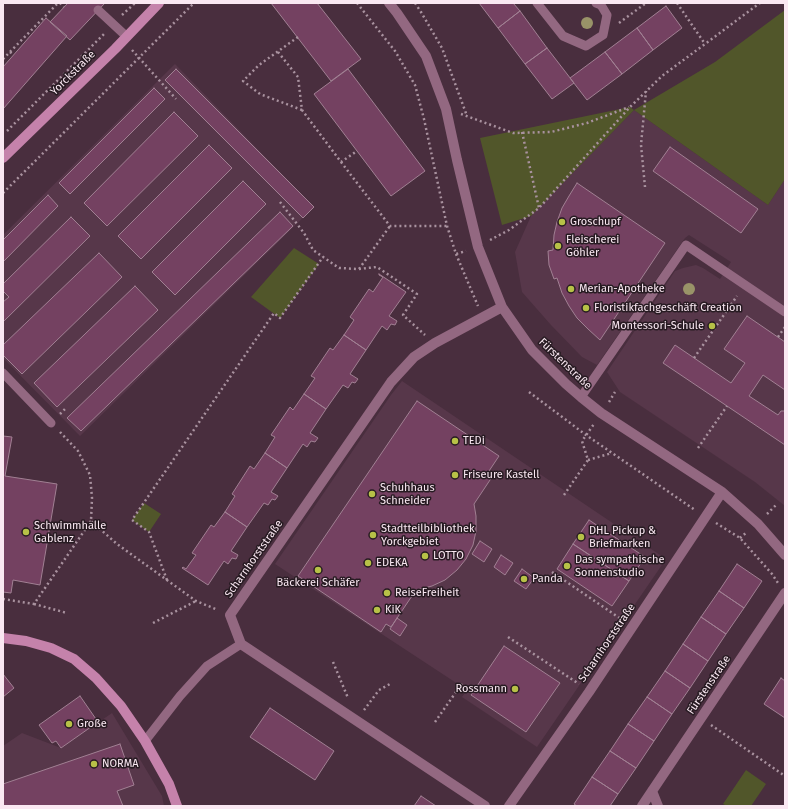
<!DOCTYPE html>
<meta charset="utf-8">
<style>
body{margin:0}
#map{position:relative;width:788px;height:809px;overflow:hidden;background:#492e3e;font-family:"Fira Sans",sans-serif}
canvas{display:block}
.frame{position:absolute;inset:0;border:4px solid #fae8f2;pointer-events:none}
</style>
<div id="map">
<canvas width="788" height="809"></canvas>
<div class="frame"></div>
</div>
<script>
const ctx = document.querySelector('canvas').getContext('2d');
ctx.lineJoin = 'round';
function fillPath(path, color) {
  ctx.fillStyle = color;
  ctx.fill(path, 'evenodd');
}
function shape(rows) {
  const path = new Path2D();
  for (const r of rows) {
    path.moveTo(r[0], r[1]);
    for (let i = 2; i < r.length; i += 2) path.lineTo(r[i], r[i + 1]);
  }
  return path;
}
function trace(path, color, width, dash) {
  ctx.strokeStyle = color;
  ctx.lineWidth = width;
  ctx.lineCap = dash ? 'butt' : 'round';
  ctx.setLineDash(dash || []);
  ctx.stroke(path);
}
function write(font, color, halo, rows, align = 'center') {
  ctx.font = font + ' "Fira Sans",sans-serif';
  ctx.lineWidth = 3;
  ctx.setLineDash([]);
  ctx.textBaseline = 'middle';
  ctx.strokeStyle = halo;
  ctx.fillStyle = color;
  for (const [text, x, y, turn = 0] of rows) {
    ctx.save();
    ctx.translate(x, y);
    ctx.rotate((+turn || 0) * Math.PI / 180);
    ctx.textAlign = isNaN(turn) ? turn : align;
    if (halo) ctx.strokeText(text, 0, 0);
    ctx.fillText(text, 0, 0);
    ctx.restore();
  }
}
const built = shape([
 [175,64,314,207,80,436,3,358,3,235],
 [634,110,768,205,785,179,785,506,755,482,620,392,607,372,675,271,683,268,696,265,703,268,720,279,731,262,689,235,685,238,597,365,582,357,551,325,522,292,515,252,531,216],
 [402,381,666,559,537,747,462,697,467,690,275,564,391,395],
 [112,713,162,796,164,806,3,806,3,746,22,733,61,748]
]);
const green = shape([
 [785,10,785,179,768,205,634,110,531,216,502,225,480,138,630,107,634,110,715,62],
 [294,248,319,264,280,318,251,297],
 [144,503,161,514,149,532,132,520],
 [746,770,766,784,751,806,727,806,723,804]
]);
const building = shape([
 [68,3,105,3,70,40,50,22,68,3],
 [271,3,317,3,361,59,331,81,271,3],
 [479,3,513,3,520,11,498,28,479,3],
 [666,6,682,28,653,50,637,28,666,6],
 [520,11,547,48,525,64,498,28,520,11],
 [46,18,67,36,3,109,3,67,46,18],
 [637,28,653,50,622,74,605,52,637,28],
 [547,48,574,83,552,99,525,64,547,48],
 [605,52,622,74,587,100,570,78,605,52],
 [176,69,314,207,303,218,165,80,176,69],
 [348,69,425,171,391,196,314,94,348,69],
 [154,88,165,99,70,194,59,183,154,88],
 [174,112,198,136,107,226,84,203,174,112],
 [209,145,232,168,141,259,118,236,209,145],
 [670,147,758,209,741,233,653,171,670,147],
 [243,181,266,204,175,295,152,272,243,181],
 [577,183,665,243,600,340,588,329,577,318,569,306,562,293,557,278,554,279,549,265,548,251,553,250,554,235,557,222,562,208,569,196,577,183],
 [48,195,58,206,3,262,3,240,48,195],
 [280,212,293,226,81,431,67,418,280,212],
 [71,217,90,236,3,322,3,302,9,297,3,291,3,284,71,217],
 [99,253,122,277,22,374,3,355,3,345,99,253],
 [379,274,406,292,389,316,397,321,395,325,391,324,387,330,382,326,366,350,344,335,354,320,350,317,369,289,373,292,383,277,379,275,379,274],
 [135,286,158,310,57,407,34,383,135,286],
 [747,316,785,342,785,390,763,375,749,396,778,415,781,411,785,411,785,445,663,363,675,345,731,383,745,363,724,349,747,316],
 [344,335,366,350,350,374,358,379,355,383,352,382,348,388,343,385,326,409,304,394,315,378,311,376,330,348,333,350,344,335],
 [304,394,326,409,310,433,318,438,315,442,311,441,307,447,303,444,287,468,265,453,275,437,271,435,290,407,293,410,304,394],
 [417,401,499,456,489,471,494,474,474,504,476,516,476,531,473,545,466,559,457,570,445,580,432,586,416,590,391,627,386,624,381,632,298,576,417,401],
 [3,436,12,437,5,476,57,484,40,585,13,580,11,593,3,592,3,436],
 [265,453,287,468,271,492,278,496,275,500,272,499,268,505,264,503,247,527,225,512,235,496,232,494,250,466,254,469,265,453],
 [225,512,247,527,231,551,238,555,236,559,232,558,228,564,224,561,208,585,182,568,183,567,186,569,196,555,192,553,211,525,214,527,225,512],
 [589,520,645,557,629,581,573,544,589,520],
 [480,541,492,549,484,562,472,554,480,541],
 [573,544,629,581,612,606,557,569,573,544],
 [501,555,513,563,505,575,494,567,501,555],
 [737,564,762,581,744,608,719,591,737,564],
 [522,569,534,578,526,589,514,581,522,569],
 [719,591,744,608,726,634,701,617,719,591],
 [701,617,726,634,708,661,683,644,701,617],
 [397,618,407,625,400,636,390,629,397,618],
 [683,644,708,661,690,688,665,671,683,644],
 [504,646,560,683,526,732,471,695,504,646],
 [665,671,690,688,672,714,647,697,665,671],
 [3,674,14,688,3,697,3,674],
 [781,678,785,681,785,718,764,704,781,678],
 [80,696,98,722,61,748,56,741,52,743,39,725,80,696],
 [647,697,672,714,654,741,628,724,647,697],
 [270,708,334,751,315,780,250,737,270,708],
 [628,724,654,741,636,768,610,751,628,724],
 [120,744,134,785,117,791,123,806,3,806,3,784,120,744],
 [610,751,636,768,618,794,592,777,610,751],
 [592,777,618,794,610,806,577,806,574,804,592,777],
 [421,796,436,806,414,806,421,796]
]);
const path = shape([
 [60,3,64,7],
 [357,3,395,51,415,85,424,119,447,226,456,254,466,251],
 [415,3,421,12,442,48,467,116],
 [677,3,705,44],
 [122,15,135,3],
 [619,23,646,3],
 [298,37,259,65,243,81,260,94,302,110],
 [132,50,176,99],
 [10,52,14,55],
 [278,52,298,77,302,110,341,162,357,151],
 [3,59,58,3],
 [461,114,513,133,551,132,587,123,629,107],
 [7,131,105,33],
 [522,132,539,208],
 [341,162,390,226,447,226],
 [645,187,641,145,646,91],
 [3,193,194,3],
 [280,202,304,233,313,250,339,268,358,269,377,267,417,294,403,315,425,335],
 [490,240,509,230,539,208,630,107,662,76,760,3],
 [456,254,478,306],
 [359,269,390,226],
 [778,337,785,327],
 [694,358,737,296],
 [529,392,586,435,695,510],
 [609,402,615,392],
 [60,414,65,409],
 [60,432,78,451,90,475,92,498,91,521,117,544,196,601,218,610],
 [698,448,727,406],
 [588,460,612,453],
 [564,495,588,460,582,441,594,424],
 [767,514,777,504],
 [716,523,740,538,772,574,778,583],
 [740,538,747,532],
 [552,572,621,619],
 [167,580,149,532,132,520,274,313,280,318,323,257],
 [3,599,34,604,91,521],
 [34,604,67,613],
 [153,623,196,601],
 [508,637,579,684],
 [333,662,348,698],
 [364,710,379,690,390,684],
 [435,722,463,682],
 [711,725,785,776]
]);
const lane = shape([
 [537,3,563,36,586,46,603,35,607,15,601,5,596,3],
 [98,10,126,36],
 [3,373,51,423],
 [581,397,686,245,785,312],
 [145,741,180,696,207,666,241,644]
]);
const street = shape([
 [389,3,397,13,426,56,446,109,457,160,478,247,502,307,532,350,566,384,581,397,601,413,722,492,758,524,785,555],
 [652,791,658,806],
 [485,806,241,644,230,615,391,382,414,357,435,343,502,307],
 [509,806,589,692,722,492],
 [642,806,785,593]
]);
const secondary = shape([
 [3,158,115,49,159,3],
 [3,638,26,641,51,648,74,659,96,678,121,706,145,741,169,784,177,806]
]);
const trees = [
 [587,23],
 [689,289]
];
const markers = [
 [562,222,4,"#b7c147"],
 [558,246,4,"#b7c147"],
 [571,289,4,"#b7c147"],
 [586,308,4,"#b7c147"],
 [712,326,4,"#b7c147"],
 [455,441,4,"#b7c147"],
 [455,475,4,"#b7c147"],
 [372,494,4,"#b7c147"],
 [26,532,4,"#b7c147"],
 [373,535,4,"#b7c147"],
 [581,537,4,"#b7c147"],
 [425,556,4,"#b7c147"],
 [368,563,4,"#b7c147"],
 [567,566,4,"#b7c147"],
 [318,570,4,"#b7c147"],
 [524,579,4,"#b7c147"],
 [387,593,4,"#b7c147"],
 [377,610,4,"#b7c147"],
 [515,689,4,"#b7c147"],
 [69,724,4,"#b7c147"],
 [94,764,4,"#b7c147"]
];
const streetNames = [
 ["Yorckstraße",73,73,-45],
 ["Fürstenstraße",565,364,44],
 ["Scharnhorststraße",254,559,-55],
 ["Scharnhorststraße",607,643,-56],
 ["Fürstenstraße",709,685,-56]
];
const poiNames = [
 ["Groschupf",570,222],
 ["Fleischerei",566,240],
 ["Göhler",566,253],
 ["Merian-Apotheke",579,289],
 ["Floristikfachgeschäft Creation",594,308],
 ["Montessori-Schule",704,326,"right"],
 ["TEDi",463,441],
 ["Friseure Kastell",463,475],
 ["Schuhhaus",380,488],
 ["Schneider",380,501],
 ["Schwimmhalle",34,526],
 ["Gablenz",34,539],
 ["Stadtteilbibliothek",381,529],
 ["Yorckgebiet",381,542],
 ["DHL Pickup &",589,531],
 ["Briefmarken",589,544],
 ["LOTTO",433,556],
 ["Das sympathische",575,560],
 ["Sonnenstudio",575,573],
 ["EDEKA",376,563],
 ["Panda",532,579],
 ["Bäckerei Schäfer",318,583,"center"],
 ["ReiseFreiheit",395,593],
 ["KiK",385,610],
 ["Rossmann",507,689,"right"],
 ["Große",77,724],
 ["NORMA",102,764]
];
fillPath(built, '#57374a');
fillPath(green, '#51562a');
fillPath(building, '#744161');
trace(building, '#a18093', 1);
trace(path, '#a9929f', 2.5, [2, 3]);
trace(lane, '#936881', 9);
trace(street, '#936881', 10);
trace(secondary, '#c582ab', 10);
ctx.fillStyle = '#999368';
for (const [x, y] of trees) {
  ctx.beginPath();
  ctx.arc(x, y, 6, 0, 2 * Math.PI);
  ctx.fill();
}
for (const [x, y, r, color] of markers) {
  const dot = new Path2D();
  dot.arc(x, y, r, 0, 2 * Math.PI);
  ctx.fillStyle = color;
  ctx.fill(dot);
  trace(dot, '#271b22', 1.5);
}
write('11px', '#fae8f2', '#271b22', streetNames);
write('11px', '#fae8f2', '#271b22', poiNames, 'left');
</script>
